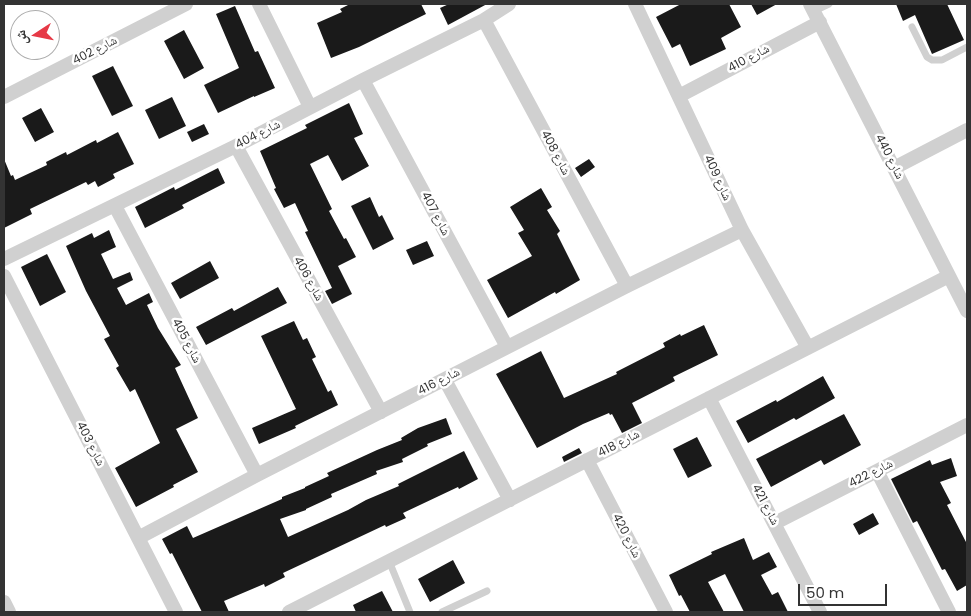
<!DOCTYPE html>
<meta charset="utf-8">
<style>
body{margin:0}
#map{position:relative;width:971px;height:616px;overflow:hidden;background:#fff;font-family:Poppins,"Noto Naskh Arabic",sans-serif}
canvas{display:block}
.frame{position:absolute;inset:0;border:5px solid #333;pointer-events:none}
.north{position:absolute;left:10px;top:10px;width:50px;height:50px;box-sizing:border-box;background:#fff;border:1px solid #adadad;border-radius:50%;rotate:259deg;font-size:14px;font-weight:700;line-height:20px;text-align:center;color:#333}
.north::after{content:'';display:block;margin:auto;width:18px;height:22px;background:#e63946;clip-path:polygon(50% 0,100% 100%,50% 72%,0 100%)}
.scale{position:absolute;left:798px;top:584px;width:89px;height:22px;box-sizing:border-box;border:2px solid #333;border-top:0;padding-left:6px;font-size:15px;line-height:18px;white-space:nowrap;color:#333;-webkit-text-stroke:4px #fff;paint-order:stroke}
</style>
<div id="map">
<canvas width="971" height="616"></canvas>
<div class="frame"></div>
<div class="north">ش</div>
<div class="scale">50 m</div>
</div>
<script>
const ctx = document.querySelector('canvas').getContext('2d');
ctx.lineJoin = 'round';
function fillPath(path, color) {
  ctx.fillStyle = color;
  ctx.fill(path, 'evenodd');
}
function shape(rows) {
  const path = new Path2D();
  for (const r of rows) {
    path.moveTo(r[0], r[1]);
    for (let i = 2; i < r.length; i += 2) path.lineTo(r[i], r[i + 1]);
  }
  return path;
}
function trace(path, color, width, dash) {
  ctx.strokeStyle = color;
  ctx.lineWidth = width;
  ctx.lineCap = dash ? 'butt' : 'round';
  ctx.setLineDash(dash || []);
  ctx.stroke(path);
}
function write(font, color, halo, rows, align = 'center') {
  ctx.font = font + ' Poppins,"Noto Naskh Arabic",sans-serif';
  ctx.lineWidth = 5;
  ctx.setLineDash([]);
  ctx.textBaseline = 'middle';
  ctx.strokeStyle = halo;
  ctx.fillStyle = color;
  for (const [text, x, y, turn = 0] of rows) {
    ctx.save();
    ctx.translate(x, y);
    ctx.rotate((+turn || 0) * Math.PI / 180);
    ctx.textAlign = isNaN(turn) ? turn : align;
    if (halo) ctx.strokeText(text, 0, 0);
    ctx.fillText(text, 0, 0);
    ctx.restore();
  }
}
const building = shape([
 [350,4,421,4,426,14,359,47,331,58,317,23,342,12,340,9],
 [449,4,487,4,448,25,440,8],
 [681,4,729,4,741,27,721,38,726,49,690,66,680,44,672,48,656,17],
 [751,4,777,4,757,15],
 [896,4,947,4,964,40,932,54,915,15,903,21],
 [235,6,255,52,258,51,275,88,254,97,254,96,218,113,204,85,239,68,216,14],
 [184,30,204,68,184,79,164,41],
 [113,66,133,106,112,116,92,76],
 [172,97,186,126,159,139,145,110],
 [349,103,363,134,354,138,369,166,342,181,328,155,310,164,332,209,329,211,344,239,346,238,356,257,338,266,352,294,332,304,325,291,332,288,305,232,308,231,295,203,284,208,274,189,276,188,260,151,307,128,305,125],
 [41,108,54,132,35,142,22,118],
 [204,124,209,134,192,142,187,132],
 [118,132,134,164,113,174,115,178,98,187,95,181,88,185,86,182,30,209,32,214,4,228,4,159,11,176,13,175,15,180,47,165,46,162,66,152,67,155,96,140,97,143],
 [589,159,595,167,581,177,575,168],
 [218,168,225,183,182,205,184,208,145,228,135,207,174,187,175,190],
 [541,188,552,207,547,210,560,231,557,234,580,280,556,294,555,292,508,318,487,280,532,256,518,233,524,230,510,207],
 [370,197,379,217,382,215,394,239,373,250,351,206],
 [109,230,116,247,101,254,113,279,130,272,133,280,117,288,126,305,149,293,153,302,147,305,158,328,181,365,175,368,198,418,176,429,198,472,173,485,174,487,136,507,115,468,160,443,135,389,130,392,116,368,119,366,104,339,110,336,86,291,66,246,92,233,94,238],
 [427,241,434,256,413,265,406,250],
 [47,254,66,292,40,306,21,267],
 [210,261,219,278,180,299,171,283],
 [278,287,287,303,206,345,196,327,232,308,234,311],
 [294,321,303,340,307,338,316,357,312,359,328,392,331,390,338,405,295,426,296,428,259,444,252,428,296,409,261,336],
 [704,325,718,355,673,377,675,381,632,403,642,423,622,433,612,414,610,415,609,413,583,424,537,448,496,374,541,351,564,398,617,374,616,372,665,347,663,343,680,334,681,336],
 [823,376,835,398,796,420,794,418,748,443,736,421,776,400,777,402],
 [844,414,861,445,824,465,821,460,771,487,756,459],
 [446,418,452,434,427,444,428,446,402,459,403,462,376,471,377,474,331,494,332,497,306,509,306,510,280,519,288,537,348,510,366,500,399,486,398,484,464,451,478,479,459,489,458,487,403,513,406,518,386,527,385,525,283,573,285,577,265,587,264,584,224,601,229,612,202,612,172,553,170,554,162,539,187,526,193,538,282,499,282,497,305,488,305,487,329,476,327,473,377,450,402,440,401,438,418,428],
 [697,437,712,466,688,478,673,449],
 [579,448,582,453,564,462,562,457],
 [951,458,957,476,940,482,951,503,947,505,967,544,967,585,957,591,945,569,942,570,917,521,913,523,891,479,930,460,932,465],
 [873,513,879,524,859,535,853,524],
 [744,538,753,560,769,552,777,567,761,575,772,595,778,592,788,612,744,612,725,574,708,582,724,612,690,612,681,595,679,596,669,575,712,554,711,552],
 [453,560,465,583,430,602,418,579],
 [382,591,393,612,356,612,353,605]
]);
const lane = shape([
 [814,11,829,4],
 [912,27,927,57,932,60,942,60,967,47],
 [389,561,410,612],
 [442,612,487,591]
]);
const street = shape([
 [259,4,310,107],
 [635,4,742,230,808,348],
 [810,4,967,311],
 [484,20,627,286],
 [363,80,507,347],
 [679,96,820,22],
 [4,97,186,4],
 [236,146,381,412],
 [894,168,967,130],
 [115,206,257,475],
 [4,259,236,146,363,80,484,20,509,4],
 [4,276,176,612],
 [445,380,510,500],
 [709,398,820,612],
 [587,460,666,612],
 [877,471,949,612],
 [775,523,967,425],
 [138,538,257,475,627,286,742,230],
 [4,602,9,612],
 [289,612,949,276]
]);
const streetNames = [
 ["شارع 402",95,51,-27],
 ["شارع 410",749,59,-28],
 ["شارع 404",258,135,-27],
 ["شارع 408",555,153,62],
 ["شارع 440",889,157,63],
 ["شارع 409",717,178,65],
 ["شارع 407",435,214,62],
 ["شارع 406",308,279,61],
 ["شارع 405",186,341,62],
 ["شارع 416",439,382,-27],
 ["شارع 403",90,444,63],
 ["شارع 418",619,444,-27],
 ["شارع 422",871,474,-27],
 ["شارع 421",765,505,62],
 ["شارع 420",626,536,63]
];
fillPath(building, '#1a1a1a');
trace(lane, '#d0d0d0', 7);
trace(street, '#d0d0d0', 14);
write('12px', '#333', '#fff', streetNames);
</script>
